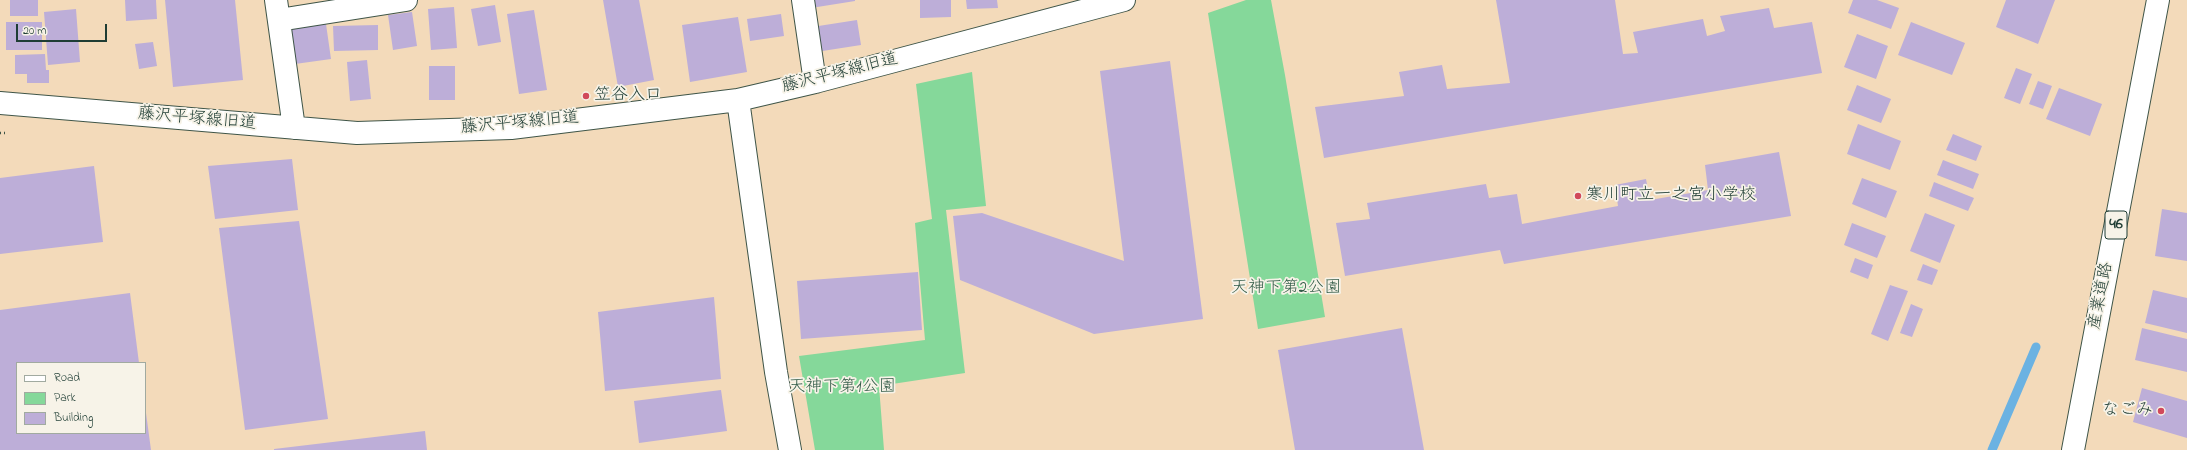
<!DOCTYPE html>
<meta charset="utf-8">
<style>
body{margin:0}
#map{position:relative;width:2187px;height:450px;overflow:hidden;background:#f3daba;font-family:"Indie Flower",sans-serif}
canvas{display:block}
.legend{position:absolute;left:16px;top:362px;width:130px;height:72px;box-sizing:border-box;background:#f7f3e8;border:1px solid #a1aaa0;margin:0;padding:5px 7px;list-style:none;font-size:12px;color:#1f3d34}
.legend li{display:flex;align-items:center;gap:8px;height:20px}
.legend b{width:20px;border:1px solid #a1aaa0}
.scale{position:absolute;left:16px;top:24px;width:91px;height:18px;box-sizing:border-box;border:2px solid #1f3d34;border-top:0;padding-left:5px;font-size:12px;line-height:14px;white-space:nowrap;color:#1f3d34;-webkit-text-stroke:3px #f7f3e8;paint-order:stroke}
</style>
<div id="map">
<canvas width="2187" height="450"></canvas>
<ul class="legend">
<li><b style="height:5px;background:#fff"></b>Road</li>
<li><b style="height:11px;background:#85d89a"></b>Park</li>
<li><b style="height:11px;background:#bdaed8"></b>Building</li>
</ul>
<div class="scale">20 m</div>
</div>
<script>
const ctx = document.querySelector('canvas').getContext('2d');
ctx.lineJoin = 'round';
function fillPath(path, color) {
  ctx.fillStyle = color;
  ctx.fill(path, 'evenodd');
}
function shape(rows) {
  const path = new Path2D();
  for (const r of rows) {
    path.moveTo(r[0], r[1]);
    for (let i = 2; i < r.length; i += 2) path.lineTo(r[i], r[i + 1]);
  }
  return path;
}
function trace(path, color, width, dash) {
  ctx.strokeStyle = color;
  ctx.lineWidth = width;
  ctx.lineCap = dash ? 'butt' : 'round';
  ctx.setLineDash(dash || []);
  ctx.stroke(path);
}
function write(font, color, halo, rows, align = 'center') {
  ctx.font = font + ' "Indie Flower","Klee One",sans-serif';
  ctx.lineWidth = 3.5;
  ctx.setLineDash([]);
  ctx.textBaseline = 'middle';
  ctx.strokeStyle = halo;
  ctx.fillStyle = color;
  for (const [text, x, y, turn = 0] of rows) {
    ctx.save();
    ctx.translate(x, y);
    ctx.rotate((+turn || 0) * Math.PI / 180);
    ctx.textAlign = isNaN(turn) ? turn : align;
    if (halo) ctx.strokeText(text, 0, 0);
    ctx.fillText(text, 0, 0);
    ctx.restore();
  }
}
const green = shape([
 [1246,0,1271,0,1285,75,1325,317,1258,329,1208,13],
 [972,72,986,206,946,210,965,373,879,386,884,450,815,450,799,356,925,340,915,223,932,219,916,84]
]);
const stream = shape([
 [1992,450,2036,347]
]);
const building = shape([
 [10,0,38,0,38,16,10,16],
 [125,0,156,0,157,19,126,21],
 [165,0,235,0,243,80,173,87],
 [603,0,639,0,654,80,618,87],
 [810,0,855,0,855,1,811,8],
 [920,0,951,0,951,17,920,18],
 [966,0,997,0,998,8,967,9],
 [1496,0,1615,0,1623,54,1638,53,1633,32,1703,19,1707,36,1725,31,1720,16,1769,8,1774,28,1812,22,1822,73,1324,158,1315,107,1404,96,1399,72,1442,65,1447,89,1510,83],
 [1853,0,1877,0,1899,8,1891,29,1848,13],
 [2006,0,2055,0,2038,44,1996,27],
 [495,5,501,42,478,46,471,9],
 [454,7,457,48,431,50,428,9],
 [76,9,80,62,48,65,44,12],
 [534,10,547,90,519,94,507,14],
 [412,12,417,46,393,50,388,15],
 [781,14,784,36,750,41,747,19],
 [738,17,747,72,690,82,682,25],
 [857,20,861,45,816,52,812,27],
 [6,22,42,22,42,50,6,50],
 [1911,22,1965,43,1952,75,1898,55],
 [326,24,331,59,295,64,290,29],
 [378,25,378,50,334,51,333,26],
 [1857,34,1888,46,1876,79,1844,67],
 [153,42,157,66,139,69,135,44],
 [45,54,46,70,49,70,49,83,27,83,27,74,15,74,15,55],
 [367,60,371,99,350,101,347,62],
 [1170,61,1203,319,1094,334,960,280,953,216,982,213,1124,261,1100,71],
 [429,66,455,66,455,100,429,100],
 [2016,68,2032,74,2020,104,2004,98],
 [2038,81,2052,86,2043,109,2029,104],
 [1857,85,1891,99,1881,123,1847,110],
 [2059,88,2102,104,2090,136,2046,119],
 [1858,124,1901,141,1890,170,1847,154],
 [1953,134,1982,146,1976,161,1946,150],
 [1779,152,1791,216,1504,264,1500,250,1345,276,1336,223,1370,219,1367,203,1486,184,1489,198,1517,194,1522,224,1618,206,1615,185,1646,179,1650,200,1708,190,1705,165],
 [292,159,298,210,215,219,208,166],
 [1943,160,1979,174,1973,189,1937,175],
 [94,166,103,242,0,254,0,178],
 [1862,178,1897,191,1886,218,1852,204],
 [1934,182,1974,198,1968,211,1929,196],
 [2162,209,2187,213,2187,261,2155,256],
 [1925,213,1955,225,1940,263,1910,251],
 [299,221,328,419,245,430,219,228],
 [1852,223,1886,236,1877,258,1844,245],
 [1855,258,1873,265,1868,279,1850,272],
 [1923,264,1938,270,1932,285,1917,280],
 [918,272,922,330,801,339,797,281],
 [1890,285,1908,291,1888,341,1871,334],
 [2153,290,2187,298,2187,333,2145,323],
 [130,293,139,363,17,363,17,433,145,433,146,413,151,450,0,450,0,310],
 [714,297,721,379,605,391,598,312],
 [1911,304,1923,309,1912,337,1900,333],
 [1402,328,1424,450,1295,450,1278,350],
 [2142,328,2187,339,2187,372,2135,360],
 [2142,388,2187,401,2187,438,2133,422],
 [721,390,727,431,639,443,634,401],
 [425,431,427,450,274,450,274,449]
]);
const path = shape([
 [0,133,6,133]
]);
const minor = shape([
 [276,0,294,128],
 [803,0,815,82],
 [279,20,406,0],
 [738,100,776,372,790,450],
 [0,103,357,133,511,128,738,100,815,82,1124,0]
]);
const major = shape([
 [2073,450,2158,0]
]);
const markers = [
 [586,96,4,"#d1495b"],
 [1578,196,4,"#d1495b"],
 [2161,411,4,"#d1495b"]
];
const shields = [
 [2116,225,22]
];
const shieldNames = [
 ["46",2116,225]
];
const streetNames = [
 ["藤沢平塚線旧道",840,74,-14],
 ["藤沢平塚線旧道",197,120,5],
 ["藤沢平塚線旧道",520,124,-5],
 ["産業道路",2102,296,-79]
];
const poiNames = [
 ["笠谷入口",594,96],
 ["寒川町立一之宮小学校",1586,196],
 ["なごみ",2153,411,"right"]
];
const parkNames = [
 ["天神下第2公園",1286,289],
 ["天神下第1公園",842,388]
];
fillPath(green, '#85d89a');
trace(stream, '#6bb2e2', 9);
fillPath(building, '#bdaed8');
trace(minor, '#3f5548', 24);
trace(major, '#3f5548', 24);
trace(path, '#3f5548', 2.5, [1, 3]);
trace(minor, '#fff', 22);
trace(major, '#fff', 22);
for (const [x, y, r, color] of markers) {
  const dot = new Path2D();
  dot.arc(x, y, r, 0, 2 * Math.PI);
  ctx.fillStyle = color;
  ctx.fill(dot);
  trace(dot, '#f7f3e8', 1.5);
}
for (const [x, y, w] of shields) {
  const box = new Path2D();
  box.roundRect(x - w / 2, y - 14, w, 28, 3);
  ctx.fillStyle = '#f7f3e8';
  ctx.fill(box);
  trace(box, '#1f3d34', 1);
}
write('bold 16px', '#1f3d34', null, shieldNames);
write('17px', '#1f3d34', '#f7f3e8', streetNames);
write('17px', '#1f3d34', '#f7f3e8', poiNames, 'left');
write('17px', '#335c48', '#f7f3e8', parkNames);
</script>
